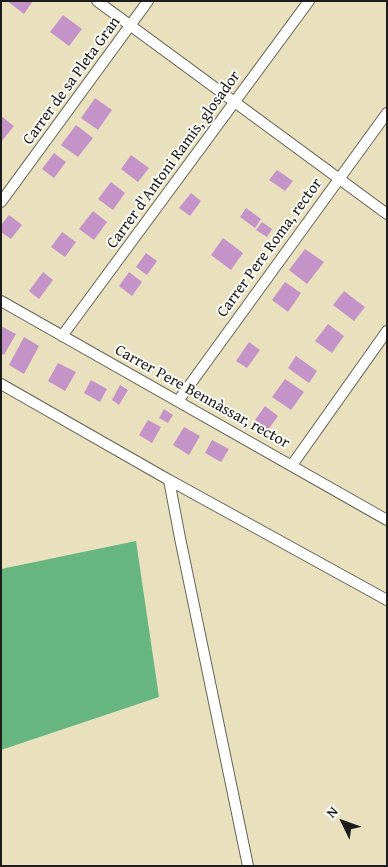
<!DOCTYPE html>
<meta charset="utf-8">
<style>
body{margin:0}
#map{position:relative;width:388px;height:867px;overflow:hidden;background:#e9e1be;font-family:"Gentium Book Plus",serif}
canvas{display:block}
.frame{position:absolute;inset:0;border:2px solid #1c1c1c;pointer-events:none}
.north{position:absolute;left:318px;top:797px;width:50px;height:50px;-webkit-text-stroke:4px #fdfcf7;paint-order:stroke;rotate:312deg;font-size:14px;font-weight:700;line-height:20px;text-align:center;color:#1c1c1c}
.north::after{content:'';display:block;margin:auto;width:18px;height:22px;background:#1c1c1c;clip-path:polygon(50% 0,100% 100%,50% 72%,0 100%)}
</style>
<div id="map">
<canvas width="388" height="867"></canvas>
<div class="frame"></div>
<div class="north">N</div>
</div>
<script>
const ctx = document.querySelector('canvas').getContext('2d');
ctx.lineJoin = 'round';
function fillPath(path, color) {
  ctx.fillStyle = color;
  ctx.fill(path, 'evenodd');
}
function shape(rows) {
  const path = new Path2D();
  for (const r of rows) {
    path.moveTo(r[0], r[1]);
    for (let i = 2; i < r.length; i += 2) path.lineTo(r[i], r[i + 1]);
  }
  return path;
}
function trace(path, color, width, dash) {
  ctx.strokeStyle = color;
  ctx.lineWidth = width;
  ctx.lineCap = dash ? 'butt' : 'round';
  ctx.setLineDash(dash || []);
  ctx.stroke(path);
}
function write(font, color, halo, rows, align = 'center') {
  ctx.font = font + ' "Gentium Book Plus",serif';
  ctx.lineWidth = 4;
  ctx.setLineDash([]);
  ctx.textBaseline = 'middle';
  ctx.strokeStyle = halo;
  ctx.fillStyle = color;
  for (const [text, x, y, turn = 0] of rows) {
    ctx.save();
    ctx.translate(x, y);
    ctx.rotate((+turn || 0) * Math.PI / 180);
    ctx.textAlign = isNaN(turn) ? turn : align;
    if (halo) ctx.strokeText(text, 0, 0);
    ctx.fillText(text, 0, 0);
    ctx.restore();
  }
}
const forest = shape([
 [136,541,159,697,1,750,1,569]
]);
const building = shape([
 [7,1,33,1,24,14],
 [63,15,82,29,69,46,50,32],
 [95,98,112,110,98,130,81,118],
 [1,116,14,126,1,142],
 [76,125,93,138,78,157,61,145],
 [54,153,66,162,54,178,42,169],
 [131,155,149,168,138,182,121,169],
 [277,170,293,181,285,191,269,180],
 [111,182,125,193,113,210,98,199],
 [191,193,201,201,190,216,179,208],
 [246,208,261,219,255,228,240,217],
 [93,211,107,222,94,240,79,229],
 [9,215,22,225,11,239,1,232,1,225],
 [262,222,272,229,267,237,256,230],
 [62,232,76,242,65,257,51,247],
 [223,238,243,253,231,270,211,255],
 [305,249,324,262,307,284,289,270],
 [146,253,157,261,147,275,136,267],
 [43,272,53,280,39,299,29,291],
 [129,272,142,282,132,296,119,286],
 [285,282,301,293,288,312,272,300],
 [344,291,365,307,354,321,333,305],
 [328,324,344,336,332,353,315,341],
 [1,326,16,334,4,355,1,353],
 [24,337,39,346,24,374,9,365],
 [249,342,260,350,247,368,236,361],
 [296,356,317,371,309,383,288,368],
 [58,363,76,372,65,391,48,381],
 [285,379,304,392,291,410,272,397],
 [91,380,107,389,100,402,84,393],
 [120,385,128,390,119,405,112,400],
 [265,406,278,416,268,430,255,420],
 [164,409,173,415,168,423,159,418],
 [148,420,161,427,152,443,139,435],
 [184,427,200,436,189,455,173,445],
 [212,440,229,449,221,462,205,453]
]);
const minor = shape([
 [97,1,387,214],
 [1,202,148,1],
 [1,301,387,520],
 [62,336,309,1],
 [1,384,169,480,180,538,248,866],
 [178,401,387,113],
 [292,465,387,331],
 [169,480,387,600]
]);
const streetNames = [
 ["Carrer de sa Pleta Gran",72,81,-54],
 ["Carrer d'Antoni Ramis, glosador",174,160,-54],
 ["Carrer Pere Roma, rector",270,248,-54],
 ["Carrer Pere Bennàssar, rector",202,397,29]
];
fillPath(forest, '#68b67f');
fillPath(building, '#c493c7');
trace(minor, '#646155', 12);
trace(minor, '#fff', 10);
write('16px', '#1c1c1c', '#fdfcf7', streetNames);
</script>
